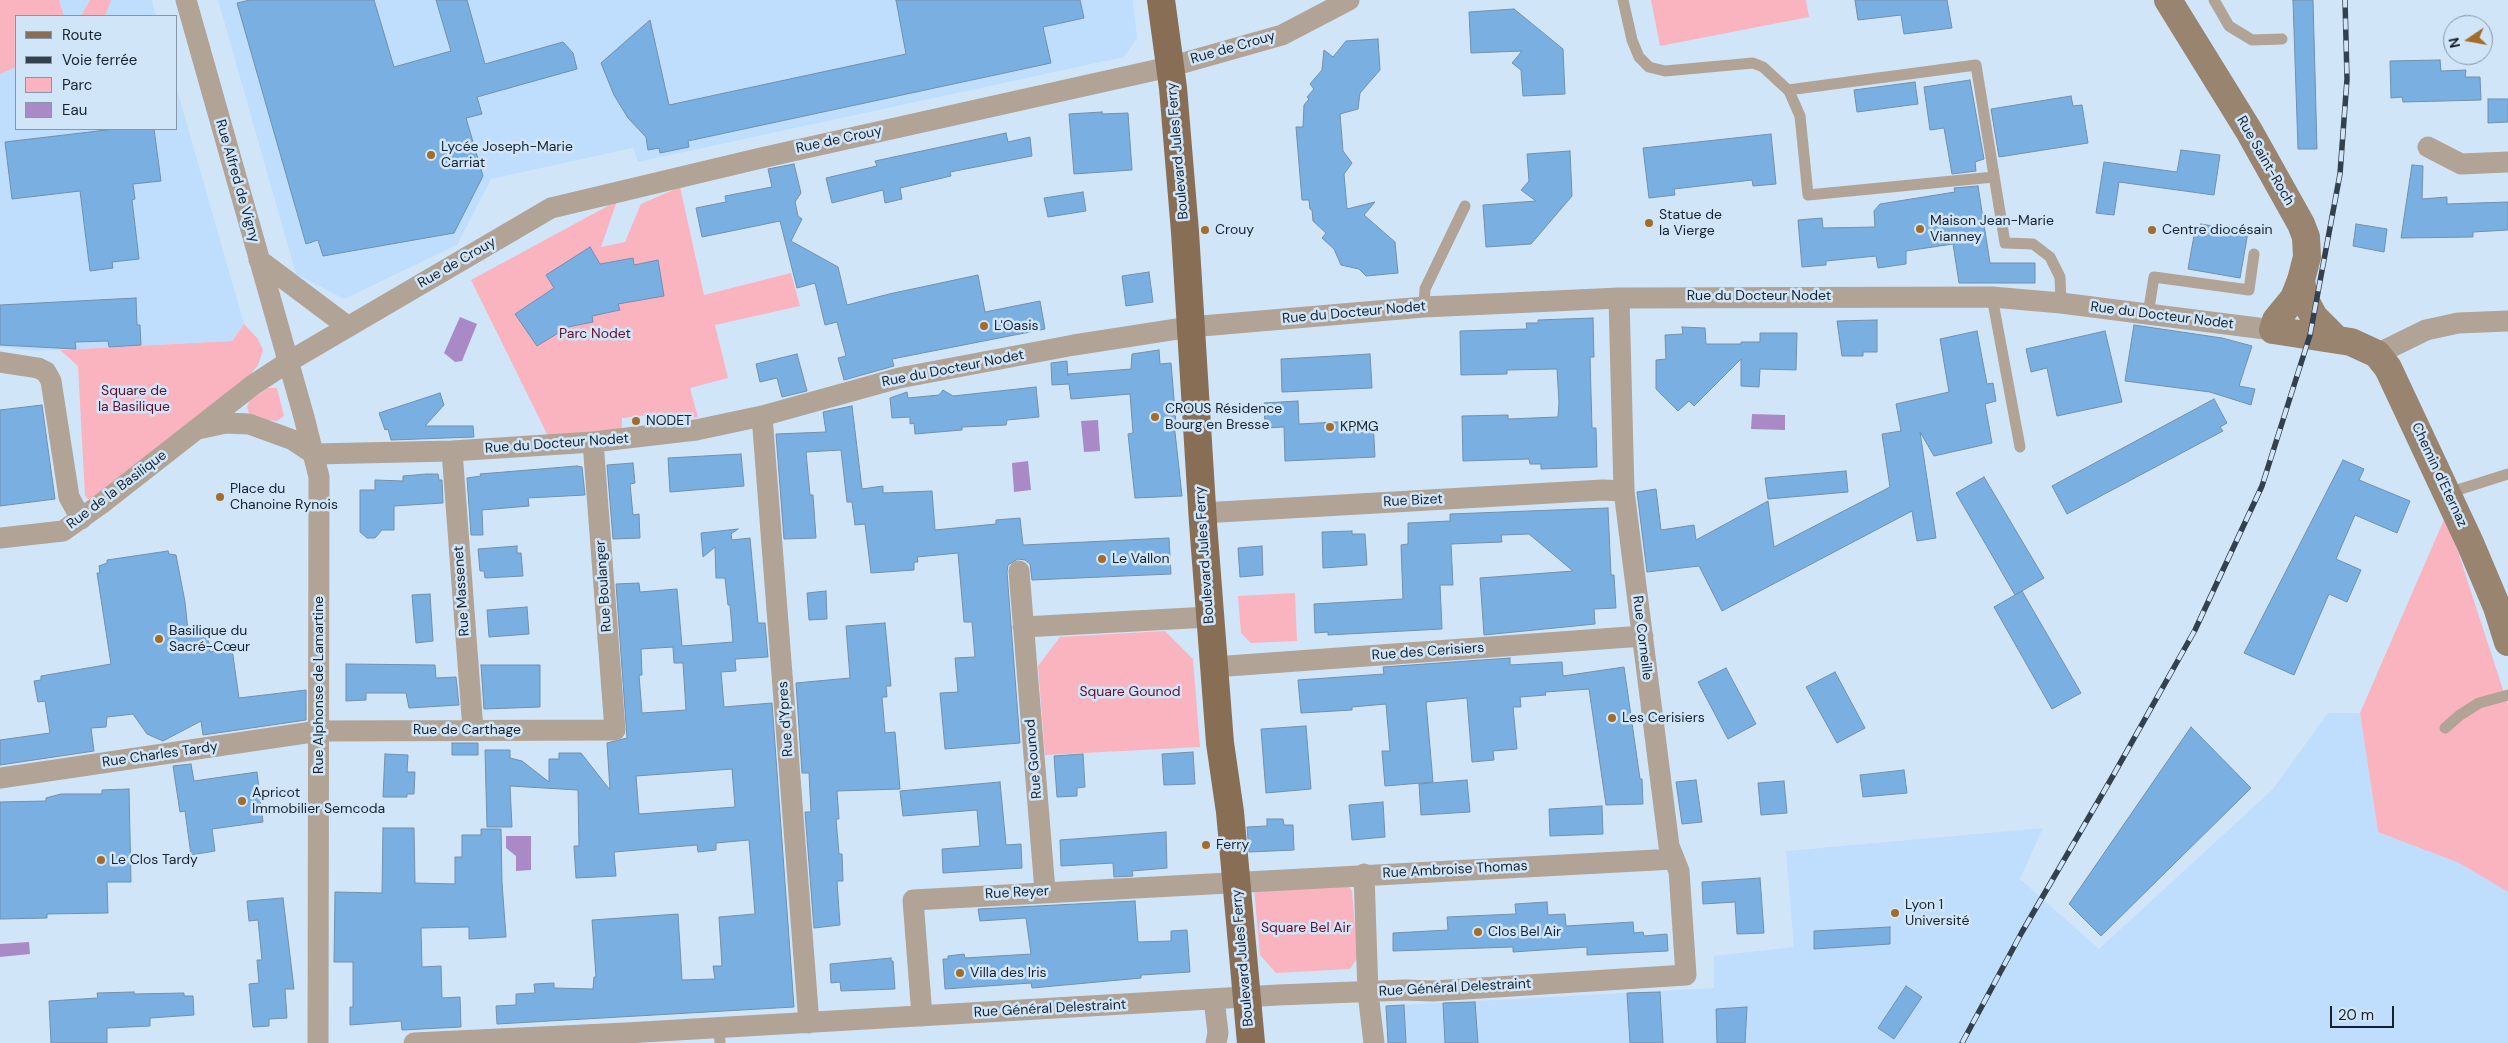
<!DOCTYPE html>
<meta charset="utf-8">
<style>
body{margin:0}
#map{position:relative;width:2508px;height:1043px;overflow:hidden;background:#d1e5f9;font-family:"DM Sans",sans-serif}
canvas{display:block}
.legend{position:absolute;left:15px;top:15px;width:162px;height:115px;box-sizing:border-box;background:#d1e5f9;border:1px solid #8697a8;margin:0;padding:6px 9px;list-style:none;font-size:15px;color:#16232f}
.legend li{display:flex;align-items:center;gap:10px;height:25px}
.legend b{width:25px;border:1px solid #8697a8}
.north{position:absolute;left:2443px;top:15px;width:50px;height:50px;box-sizing:border-box;background:#d1e5f9;border:1px solid #8697a8;border-radius:50%;rotate:258deg;font-size:14px;font-weight:700;line-height:20px;text-align:center;color:#16232f}
.north::after{content:'';display:block;margin:auto;width:18px;height:22px;background:#a36c28;clip-path:polygon(50% 0,100% 100%,50% 72%,0 100%)}
.scale{position:absolute;left:2330px;top:1006px;width:64px;height:22px;box-sizing:border-box;border:2px solid #16232f;border-top:0;padding-left:6px;font-size:15px;line-height:18px;white-space:nowrap;color:#16232f;-webkit-text-stroke:4px #d1e5f9;paint-order:stroke}
</style>
<div id="map">
<canvas width="2508" height="1043"></canvas>
<ul class="legend">
<li><b style="height:6px;background:#876e54"></b>Route</li>
<li><b style="height:6px;background:#33414e"></b>Voie ferrée</li>
<li><b style="height:14px;background:#f9b4c0"></b>Parc</li>
<li><b style="height:14px;background:#a98ac6"></b>Eau</li>
</ul>
<div class="north">N</div>
<div class="scale">20 m</div>
</div>
<script>
const ctx = document.querySelector('canvas').getContext('2d');
ctx.lineJoin = 'round';
function fillPath(path, color) {
  ctx.fillStyle = color;
  ctx.fill(path, 'evenodd');
}
function shape(rows) {
  const path = new Path2D();
  for (const r of rows) {
    path.moveTo(r[0], r[1]);
    for (let i = 2; i < r.length; i += 2) path.lineTo(r[i], r[i + 1]);
  }
  return path;
}
function trace(path, color, width, dash) {
  ctx.strokeStyle = color;
  ctx.lineWidth = width;
  ctx.lineCap = dash ? 'butt' : 'round';
  ctx.setLineDash(dash || []);
  ctx.stroke(path);
}
function write(font, color, halo, rows, align = 'center') {
  ctx.font = font + ' "DM Sans",sans-serif';
  ctx.lineWidth = 5;
  ctx.setLineDash([]);
  ctx.textBaseline = 'middle';
  ctx.strokeStyle = halo;
  ctx.fillStyle = color;
  for (const [text, x, y, turn = 0] of rows) {
    ctx.save();
    ctx.translate(x, y);
    ctx.rotate((+turn || 0) * Math.PI / 180);
    ctx.textAlign = isNaN(turn) ? turn : align;
    if (halo) ctx.strokeText(text, 0, 0);
    ctx.fillText(text, 0, 0);
    ctx.restore();
  }
}
const built = shape([
 [0,0,152,0,156,16,16,16,16,129,176,129,176,86,244,324,232,341,36,351,0,347],
 [218,0,1133,0,1137,38,1124,57,638,162,633,148,491,179,457,245,344,299,296,274],
 [2328,713,2360,713,2378,832,2459,863,2508,892,2508,1043,1388,1043,1386,1006,1714,988,1714,956,1794,947,1786,851,2043,828,2020,879,2099,949,2273,789]
]);
const green = shape([
 [0,0,59,0,64,16,16,16,16,67,0,74],
 [90,0,111,0,105,16,81,16],
 [1651,0,1806,0,1809,17,1660,46],
 [680,187,704,295,791,273,800,306,715,325,728,378,690,388,698,417,652,427,649,415,622,418,622,430,549,438,471,280,617,201,601,247,625,242,641,204],
 [244,324,258,339,263,350,258,365,247,379,92,499,88,499,85,496,78,366,60,350,232,341],
 [268,388,277,388,284,416,277,421,267,420,249,413,247,407,250,400],
 [2446,515,2508,705,2508,892,2459,863,2378,832,2360,713],
 [1295,593,1297,641,1251,643,1241,633,1238,596],
 [1165,631,1193,659,1200,747,1045,755,1038,666,1060,637],
 [1347,883,1352,891,1358,957,1350,969,1276,973,1260,955,1254,888]
]);
const water = shape([
 [460,317,477,324,462,361,455,362,444,353],
 [1752,414,1785,415,1785,430,1751,429],
 [1098,420,1100,451,1084,452,1081,421],
 [1028,461,1031,490,1014,492,1012,463],
 [506,836,531,836,531,870,516,871,516,856,506,848],
 [29,942,30,954,0,957,0,944]
]);
const building = shape([
 [250,0,374,0,394,67,451,51,436,0,467,0,485,64,563,42,573,53,577,69,477,97,482,114,466,118,483,176,454,233,323,256,318,240,306,244,237,3,250,0],
 [896,0,1080,0,1084,18,1043,27,1051,63,688,141,689,147,660,153,659,148,648,150,646,137,628,118,614,95,601,63,650,20,669,105,906,54,896,0],
 [1855,0,1947,0,1952,28,1904,34,1901,15,1858,20,1855,0],
 [2293,0,2313,0,2317,149,2298,149,2293,0],
 [1514,9,1563,49,1565,94,1523,96,1521,70,1512,63,1522,51,1471,53,1469,12,1514,9],
 [1378,39,1380,70,1360,93,1358,109,1340,114,1343,151,1352,163,1344,174,1347,209,1375,202,1364,215,1395,242,1398,273,1366,276,1359,269,1341,265,1334,249,1322,238,1326,233,1313,221,1312,210,1310,209,1309,200,1302,200,1296,127,1303,127,1304,105,1309,99,1307,97,1314,89,1310,84,1322,70,1324,50,1333,57,1346,41,1378,39],
 [2440,60,2441,71,2466,70,2465,77,2480,77,2481,100,2403,102,2402,97,2391,98,2390,61,2440,60],
 [1970,80,1984,159,1975,162,1976,171,1952,174,1944,128,1930,130,1924,87,1970,80],
 [1915,82,1918,104,1857,112,1854,90,1915,82],
 [2071,96,2073,106,2082,105,2088,143,1999,157,1991,109,2071,96],
 [2488,99,2508,99,2508,122,2488,123,2488,99],
 [1102,112,1102,114,1128,113,1132,170,1074,174,1069,114,1102,112],
 [115,129,154,129,161,181,133,184,135,199,132,200,139,259,112,262,113,268,90,271,80,191,12,199,5,142,115,129],
 [1006,133,1008,142,1030,137,1032,156,950,172,951,176,900,188,902,199,885,203,883,190,832,203,826,178,877,166,875,161,1006,133],
 [1771,134,1776,184,1753,186,1752,180,1674,189,1675,195,1649,198,1643,148,1771,134],
 [2181,150,2220,155,2214,195,2119,182,2114,215,2096,213,2104,162,2177,172,2181,150],
 [1570,151,1572,196,1531,244,1486,247,1483,205,1536,201,1521,190,1529,181,1527,154,1570,151],
 [794,164,801,193,795,202,798,216,802,219,791,241,838,267,847,305,889,294,978,275,985,312,1040,301,1045,329,892,359,894,366,844,380,838,358,846,356,837,322,825,325,815,283,797,288,780,221,702,237,696,208,726,202,725,196,772,187,768,169,794,164],
 [2412,165,2423,166,2422,199,2447,197,2447,204,2508,202,2508,230,2473,232,2473,237,2401,238,2412,165],
 [1978,186,1990,263,2035,263,2035,283,1959,283,1953,244,1906,251,1906,264,1878,268,1876,256,1826,261,1826,265,1802,267,1798,220,1822,218,1823,228,1875,227,1874,211,1880,204,1955,192,1954,188,1978,186],
 [1083,192,1086,211,1048,217,1044,198,1083,192],
 [2201,224,2248,232,2240,278,2188,269,2195,230,2200,230,2201,224],
 [2356,224,2387,229,2384,252,2353,246,2356,224],
 [590,247,600,264,633,258,634,265,658,260,664,296,618,304,620,310,592,316,593,322,568,327,537,346,515,314,554,288,546,275,590,247],
 [1149,272,1153,302,1126,306,1122,276,1149,272],
 [136,298,137,325,140,325,141,345,109,347,108,341,75,342,76,349,0,345,0,305,136,298],
 [1593,318,1594,357,1590,357,1592,428,1596,428,1597,467,1541,469,1541,464,1530,464,1529,459,1463,461,1462,416,1508,415,1508,419,1558,417,1559,403,1557,369,1507,370,1507,374,1461,375,1460,331,1527,329,1526,323,1538,323,1538,320,1593,318],
 [1877,320,1877,352,1863,352,1863,356,1842,356,1837,321,1877,320],
 [2134,325,2222,338,2252,346,2239,386,2255,389,2251,405,2210,392,2125,381,2134,325],
 [1682,327,1705,328,1706,344,1741,344,1741,342,1760,342,1760,333,1797,333,1796,370,1760,369,1759,387,1741,386,1741,359,1694,406,1689,401,1678,411,1656,389,1656,360,1666,359,1665,335,1683,334,1682,327],
 [1977,331,1987,384,1993,383,1996,401,1985,404,1992,443,1934,456,1920,432,1936,538,1917,541,1912,511,1722,611,1699,566,1647,572,1637,492,1656,489,1661,530,1694,525,1696,540,1768,501,1774,547,1890,487,1882,434,1901,431,1896,404,1949,392,1940,339,1977,331],
 [2105,331,2122,402,2057,416,2047,368,2031,372,2026,349,2105,331],
 [1159,350,1160,364,1171,363,1176,423,1174,423,1182,496,1135,498,1128,434,1133,433,1130,394,1071,399,1069,384,1052,385,1051,363,1067,361,1068,376,1068,374,1131,369,1132,354,1159,350],
 [797,354,807,391,782,397,777,378,760,382,756,364,797,354],
 [1370,354,1372,388,1282,392,1281,359,1370,354],
 [1036,387,1039,417,1007,420,1006,425,962,427,962,430,915,434,914,423,910,424,910,417,892,418,890,398,907,392,908,398,939,395,943,390,953,396,1036,387],
 [440,393,444,405,425,426,473,426,474,437,391,440,388,429,385,430,379,413,440,393],
 [2214,399,2227,423,2220,427,2223,431,2067,514,2052,486,2214,399],
 [1298,401,1299,424,1373,420,1375,457,1285,461,1284,427,1265,428,1264,403,1298,401],
 [42,405,55,499,0,506,0,410,42,405],
 [852,406,862,489,883,486,883,493,932,491,935,530,996,524,996,520,1020,518,1023,545,1169,538,1171,574,1032,580,1030,564,1025,560,1018,559,1008,565,1007,572,1020,743,945,749,940,693,958,692,955,658,975,657,972,622,964,622,958,553,917,557,918,562,914,562,914,570,871,573,865,524,855,525,852,502,847,502,841,450,806,452,810,495,813,495,816,538,784,539,776,434,826,432,823,412,852,406],
 [741,454,744,486,670,492,668,458,741,454],
 [2343,460,2364,469,2359,480,2410,501,2397,533,2355,515,2336,559,2361,570,2347,602,2329,594,2294,675,2244,653,2343,460],
 [633,463,635,483,630,484,633,515,639,514,640,538,613,539,607,465,633,463],
 [577,466,582,467,585,495,528,498,529,506,482,510,483,535,471,535,467,478,481,476,480,474,577,466],
 [1846,471,1848,492,1768,499,1765,478,1846,471],
 [427,474,438,474,439,480,442,480,443,503,394,506,394,530,382,530,375,538,367,538,360,532,360,490,375,490,375,480,403,481,403,476,427,474],
 [1984,477,2044,578,2015,595,1956,493,1984,477],
 [1608,508,1611,575,1614,575,1616,608,1594,609,1595,624,1484,635,1480,578,1573,571,1529,534,1501,535,1502,542,1451,544,1453,585,1440,585,1442,629,1328,635,1328,632,1315,633,1314,604,1403,599,1401,545,1408,544,1408,523,1450,521,1450,514,1608,508],
 [738,529,731,534,732,540,750,538,758,623,765,623,768,657,735,659,736,671,721,672,724,707,772,703,794,1007,497,1024,496,1006,516,1005,516,994,535,993,534,984,554,983,554,988,593,989,594,977,596,977,592,920,678,914,682,980,715,979,713,966,722,966,719,917,755,914,749,840,716,843,716,850,698,852,697,845,614,852,616,876,576,878,574,846,579,846,578,790,510,786,512,827,487,827,485,750,510,750,510,758,522,761,549,782,549,759,559,759,559,753,581,753,610,790,607,743,627,738,616,584,639,583,640,592,677,589,682,646,733,642,730,605,728,605,725,578,716,578,715,547,703,557,701,533,738,529],
 [673,647,674,663,683,663,686,710,642,713,639,675,642,675,641,649,673,647],
 [732,769,735,807,639,814,636,776,732,769],
 [1352,531,1352,534,1365,534,1367,565,1323,568,1322,532,1352,531],
 [517,546,517,553,521,553,523,576,485,578,484,571,480,571,478,549,517,546],
 [1262,546,1263,575,1240,577,1238,548,1262,546],
 [168,551,169,554,176,555,185,602,188,631,207,629,210,652,232,649,239,698,306,690,306,720,203,735,201,721,163,741,147,734,133,714,107,717,106,727,91,728,94,751,0,765,0,740,50,733,45,701,38,702,34,681,41,680,41,676,111,664,97,573,100,573,99,566,107,563,107,560,168,551],
 [826,591,827,619,809,620,807,593,826,591],
 [2022,591,2081,693,2052,709,1994,607,2022,591],
 [430,594,433,641,416,643,412,595,430,594],
 [527,607,529,634,489,637,487,610,527,607],
 [885,623,891,686,886,686,887,697,882,697,885,733,895,732,900,789,837,791,839,819,836,819,839,854,842,854,843,881,837,881,840,925,814,928,805,812,811,812,809,773,802,773,796,683,850,678,846,626,885,623],
 [1510,658,1510,665,1562,662,1563,676,1624,667,1640,779,1642,779,1643,804,1606,805,1589,689,1545,692,1546,695,1520,697,1521,707,1513,707,1517,749,1493,751,1494,760,1472,762,1467,698,1426,702,1433,782,1385,786,1382,751,1390,751,1386,704,1352,707,1352,710,1301,713,1298,680,1384,674,1383,667,1510,658],
 [346,664,435,665,436,678,456,677,459,705,409,708,406,693,366,693,366,700,346,701,346,664],
 [481,665,540,665,540,707,484,709,481,665],
 [1726,668,1756,724,1728,739,1698,682,1726,668],
 [1835,672,1865,728,1837,743,1806,687,1835,672],
 [1306,726,1311,789,1266,793,1261,729,1306,726],
 [2191,727,2251,788,2101,936,2069,904,2191,727],
 [452,743,478,743,478,755,452,755,452,743],
 [1193,752,1195,784,1164,785,1162,754,1193,752],
 [385,754,408,755,407,772,415,772,414,794,407,794,407,797,383,797,385,754],
 [1083,754,1085,787,1077,788,1077,796,1057,797,1054,756,1083,754],
 [191,764,194,781,257,772,263,822,212,829,215,851,191,855,185,811,180,812,173,766,191,764],
 [1904,770,1907,793,1863,797,1860,775,1904,770],
 [1467,780,1470,812,1421,815,1419,784,1467,780],
 [1696,780,1702,822,1682,824,1676,782,1696,780],
 [1784,781,1787,813,1761,815,1758,783,1784,781],
 [1000,782,1006,845,1021,844,1022,868,943,873,942,849,980,846,977,810,903,816,900,791,1000,782],
 [129,789,131,882,107,882,108,913,47,914,47,918,0,919,0,802,46,801,46,798,61,794,102,794,102,790,129,789],
 [1383,802,1385,837,1352,840,1349,805,1383,802],
 [1602,806,1603,834,1550,836,1549,809,1602,806],
 [1267,819,1283,819,1284,825,1293,825,1294,850,1249,852,1247,827,1267,826,1267,819],
 [383,828,414,828,415,883,455,884,455,857,462,857,462,835,481,835,481,829,501,829,502,883,506,937,469,939,469,927,421,928,422,967,441,966,442,998,460,997,461,1027,402,1030,401,1021,350,1025,350,1007,353,1007,353,962,334,962,335,892,382,893,383,828],
 [1166,832,1167,868,1132,871,1133,876,1114,877,1113,863,1061,866,1060,840,1166,832],
 [1760,878,1764,933,1737,934,1735,902,1703,904,1702,882,1760,878],
 [283,898,294,989,285,989,287,1018,269,1019,269,1026,253,1027,249,984,259,983,257,960,262,960,258,920,249,921,247,901,283,898],
 [1135,901,1138,942,1171,941,1171,931,1187,930,1190,972,1141,975,1141,978,1032,988,1031,983,945,989,943,959,948,959,948,956,964,954,965,958,1031,954,1026,918,980,921,978,909,1135,901],
 [1547,902,1548,915,1565,914,1566,926,1633,922,1634,933,1643,932,1644,936,1667,934,1668,951,1587,955,1587,947,1513,952,1513,947,1393,951,1393,933,1448,930,1447,917,1516,914,1515,904,1547,902],
 [1890,927,1890,944,1814,949,1814,931,1890,927],
 [891,958,891,961,893,961,895,989,841,991,840,982,831,983,830,964,891,958],
 [1906,986,1922,997,1894,1039,1878,1028,1906,986],
 [134,992,134,994,184,993,184,996,193,996,194,1015,150,1018,150,1026,107,1028,107,1043,51,1043,49,1001,98,998,97,993,134,992],
 [1660,992,1663,1043,1630,1043,1627,993,1660,992],
 [1475,1002,1478,1043,1445,1043,1443,1003,1475,1002],
 [1404,1005,1406,1043,1388,1043,1386,1006,1404,1005],
 [1747,1007,1745,1043,1717,1043,1716,1009,1747,1007]
]);
const lane = shape([
 [1623,0,1632,40,1639,57,1649,67,1665,71,1753,63,1763,67,1789,91,1800,116,1808,195,1994,177],
 [2214,0,2229,26,2252,40,2282,39],
 [1788,90,1976,65,2005,243,2033,244,2050,257,2060,277,2061,303],
 [1992,297,2020,447],
 [1424,307,1425,289,1465,206],
 [2148,314,2154,277,2249,290,2254,254],
 [2448,493,2508,474],
 [2445,728,2460,715,2479,703,2508,695],
 [719,1028,720,1043]
]);
const street = shape([
 [186,0,304,417,319,477,318,1043],
 [2428,147,2461,164,2508,162],
 [259,260,347,326],
 [2377,354,2426,330,2458,323,2508,321],
 [0,362,38,368,46,372,51,381,69,497,81,519],
 [762,416,809,1023],
 [198,429,226,423,249,424,293,440,314,454,452,451,593,442,696,430,762,416,899,378,1074,345,1190,327,1424,307,1619,298,1992,297,2061,303,2273,330],
 [452,451,473,730],
 [1202,513,1603,490,1624,491],
 [0,538,63,531,101,504,253,385,288,362,551,208,761,158,1169,67,1282,35,1349,0],
 [1019,571,1045,891],
 [1023,627,1209,617],
 [1214,667,1643,636],
 [0,778,319,731,615,730,593,442],
 [1364,874,1368,993,1374,1043],
 [1214,999,1218,1033,1216,1043],
 [922,1016,913,900,1674,859],
 [414,1043,626,1033,1278,995,1405,990,1433,991,1686,975,1679,871,1669,846,1624,491,1619,298]
]);
const secondary = shape([
 [2168,0,2249,131,2301,224,2306,237,2307,257,2301,280,2294,298,2276,320,2273,330,2351,342,2377,354,2388,368,2470,543,2497,607,2508,642],
 [2301,280,2304,298,2314,317,2335,338]
]);
const primary = shape([
 [1161,0,1173,88,1185,232,1203,523,1220,743,1230,812,1251,1043]
]);
const rail = shape([
 [1962,1043,2022,932,2114,774,2195,630,2262,486,2310,335,2340,174,2347,79,2345,0]
]);
const markers = [
 [431,155,5,"#a36c28"],
 [1649,223,5,"#a36c28"],
 [1920,229,5,"#a36c28"],
 [1205,230,5,"#a36c28"],
 [2152,230,5,"#a36c28"],
 [984,326,5,"#a36c28"],
 [1155,417,5,"#a36c28"],
 [636,421,5,"#a36c28"],
 [1330,427,5,"#a36c28"],
 [220,497,5,"#a36c28"],
 [1102,559,5,"#a36c28"],
 [159,639,5,"#a36c28"],
 [1612,718,5,"#a36c28"],
 [242,801,5,"#a36c28"],
 [1206,845,5,"#a36c28"],
 [101,860,5,"#a36c28"],
 [1895,913,5,"#a36c28"],
 [1478,932,5,"#a36c28"],
 [960,973,5,"#a36c28"]
];
const streetNames = [
 ["Rue de Crouy",1233,48,-16],
 ["Rue de Crouy",839,140,-12],
 ["Boulevard Jules Ferry",1178,151,-95],
 ["Rue Saint-Roch",2265,161,60],
 ["Rue Alfred de Vigny",237,181,74],
 ["Rue de Crouy",457,263,-30],
 ["Rue du Docteur Nodet",1759,296],
 ["Rue du Docteur Nodet",1354,313,-5],
 ["Rue du Docteur Nodet",2162,316,7],
 ["Rue du Docteur Nodet",953,369,-11],
 ["Rue du Docteur Nodet",557,444,-4],
 ["Chemin d'Eternaz",2439,475,65],
 ["Rue de la Basilique",117,490,-37],
 ["Rue Bizet",1413,501,-3],
 ["Boulevard Jules Ferry",1205,555,-94],
 ["Rue Boulanger",604,586,-94],
 ["Rue Massenet",462,591,-94],
 ["Rue Corneille",1642,638,83],
 ["Rue des Cerisiers",1428,652,-4],
 ["Rue Alphonse de Lamartine",319,685,-90],
 ["Rue d'Ypres",786,719,-94],
 ["Rue de Carthage",467,730],
 ["Rue Charles Tardy",160,755,-8],
 ["Rue Gounod",1034,759,-95],
 ["Rue Ambroise Thomas",1455,870,-3],
 ["Rue Reyer",1017,893,-3],
 ["Boulevard Jules Ferry",1243,958,-95],
 ["Rue Général Delestraint",1455,988,-3],
 ["Rue Général Delestraint",1050,1009,-3]
];
const poiNames = [
 ["Lycée Joseph-Marie",441,147],
 ["Carriat",441,163],
 ["Statue de",1659,215],
 ["la Vierge",1659,231],
 ["Maison Jean-Marie",1930,221],
 ["Vianney",1930,237],
 ["Crouy",1215,230],
 ["Centre diocésain",2162,230],
 ["L'Oasis",994,326],
 ["CROUS Résidence",1165,409],
 ["Bourg en Bresse",1165,425],
 ["NODET",646,421],
 ["KPMG",1340,427],
 ["Place du",230,489],
 ["Chanoine Rynois",230,505],
 ["Le Vallon",1112,559],
 ["Basilique du",169,631],
 ["Sacré-Cœur",169,647],
 ["Les Cerisiers",1622,718],
 ["Apricot",252,793],
 ["Immobilier Semcoda",252,809],
 ["Ferry",1216,845],
 ["Le Clos Tardy",111,860],
 ["Lyon 1",1905,905],
 ["Université",1905,921],
 ["Clos Bel Air",1488,932],
 ["Villa des Iris",970,973]
];
const parkNames = [
 ["Parc Nodet",595,334],
 ["Square de",134,391],
 ["la Basilique",134,407],
 ["Square Gounod",1130,692],
 ["Square Bel Air",1306,928]
];
fillPath(built, '#bfdefd');
fillPath(green, '#f9b4c0');
fillPath(water, '#a98ac6');
fillPath(building, '#7aafe1');
trace(building, '#7090ae', 1);
trace(lane, '#b1a395', 11);
trace(street, '#b1a395', 21);
trace(secondary, '#99856f', 28);
trace(primary, '#876e54', 28);
trace(rail, '#33414e', 5.5);
trace(rail, '#d1e5f9', 4, [11]);
for (const [x, y, r, color] of markers) {
  const dot = new Path2D();
  dot.arc(x, y, r, 0, 2 * Math.PI);
  ctx.fillStyle = color;
  ctx.fill(dot);
  trace(dot, '#d1e5f9', 2);
}
write('14px', '#16232f', '#d1e5f9', streetNames);
write('14px', '#16232f', '#d1e5f9', poiNames, 'left');
write('14px', '#670d2b', '#d1e5f9', parkNames);
</script>
